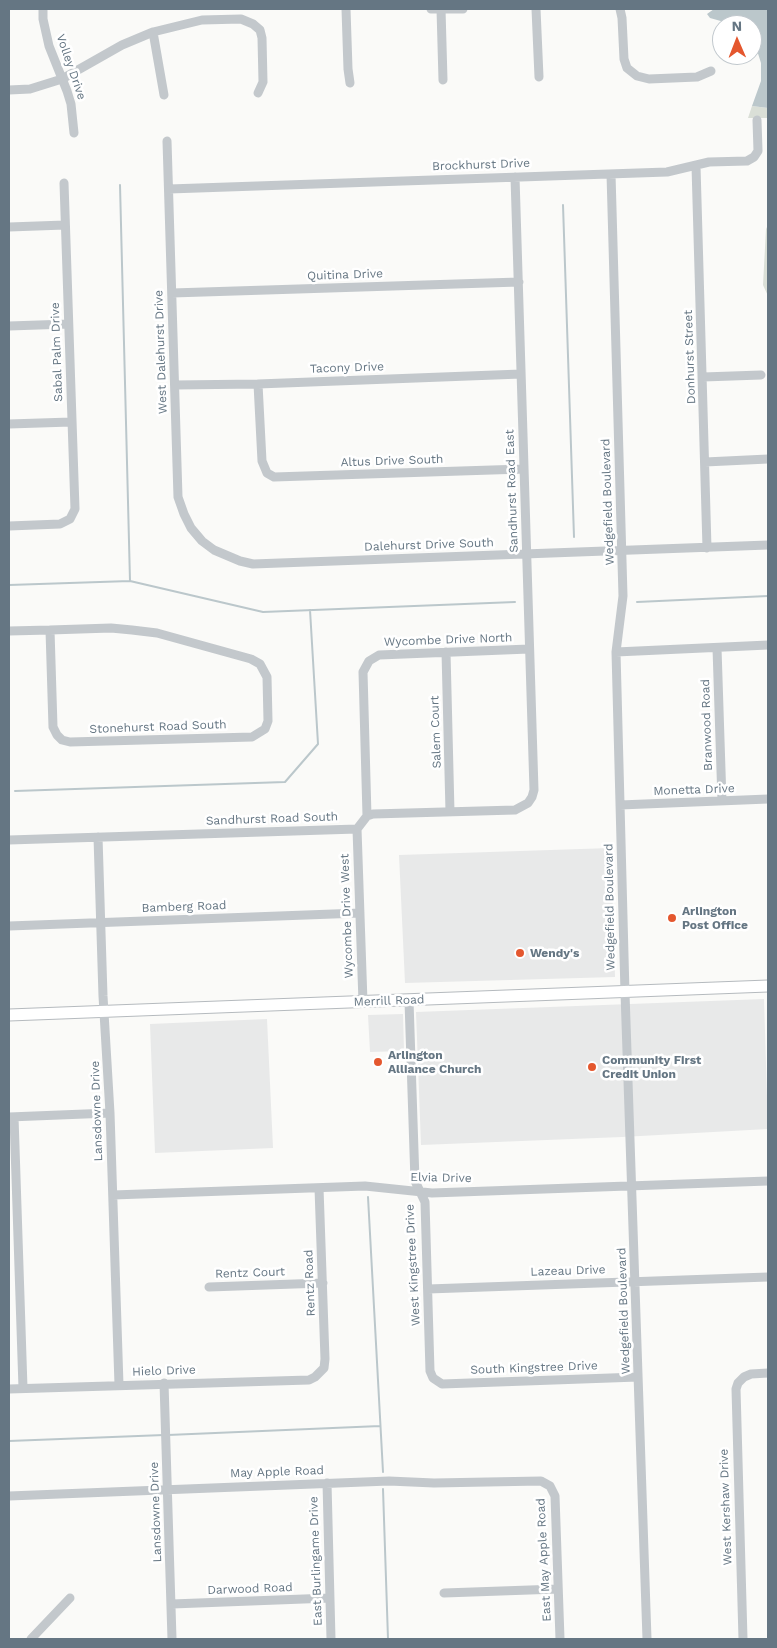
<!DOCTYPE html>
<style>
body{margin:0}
#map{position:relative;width:777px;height:1648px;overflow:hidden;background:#fafaf8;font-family:"Work Sans",sans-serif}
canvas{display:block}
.frame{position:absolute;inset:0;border:10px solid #657683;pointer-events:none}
.north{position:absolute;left:712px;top:15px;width:50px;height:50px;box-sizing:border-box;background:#fff;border:1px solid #c1c8cd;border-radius:50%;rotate:359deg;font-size:14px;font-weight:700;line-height:20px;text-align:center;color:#657683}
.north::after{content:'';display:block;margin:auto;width:18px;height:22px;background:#e4572e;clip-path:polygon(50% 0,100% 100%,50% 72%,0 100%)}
</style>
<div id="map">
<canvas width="777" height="1648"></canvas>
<div class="frame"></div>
<div class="north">N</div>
</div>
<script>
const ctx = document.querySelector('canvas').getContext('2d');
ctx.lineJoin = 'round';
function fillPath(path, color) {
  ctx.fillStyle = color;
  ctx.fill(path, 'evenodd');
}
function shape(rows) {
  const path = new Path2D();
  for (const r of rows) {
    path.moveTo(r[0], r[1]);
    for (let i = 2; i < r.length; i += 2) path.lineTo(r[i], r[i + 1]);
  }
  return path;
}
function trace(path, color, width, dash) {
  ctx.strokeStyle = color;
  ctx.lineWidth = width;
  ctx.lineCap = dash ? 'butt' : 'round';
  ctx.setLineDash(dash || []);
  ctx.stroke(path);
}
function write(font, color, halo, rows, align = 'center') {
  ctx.font = font + ' "Work Sans",sans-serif';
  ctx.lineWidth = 5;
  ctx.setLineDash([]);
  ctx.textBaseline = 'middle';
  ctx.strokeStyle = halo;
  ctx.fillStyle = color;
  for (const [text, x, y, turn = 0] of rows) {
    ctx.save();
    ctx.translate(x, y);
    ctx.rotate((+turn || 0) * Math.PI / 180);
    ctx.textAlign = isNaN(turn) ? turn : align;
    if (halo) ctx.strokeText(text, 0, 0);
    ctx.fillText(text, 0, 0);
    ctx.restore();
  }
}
const built = shape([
 [611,848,615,977,405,983,399,855],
 [764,999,768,1129,622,1137,421,1145,416,1012],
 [403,1014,404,1051,370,1052,368,1015],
 [267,1019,273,1148,155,1153,150,1024]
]);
const green = shape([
 [752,106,768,108,768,118,748,118],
 [768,225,768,296,763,285,766,229]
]);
const water = shape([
 [714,9,766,9,768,10,768,108,752,106,761,81,761,63,755,44,752,39,752,25,735,25,710,18,707,14]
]);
const stream = shape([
 [563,205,574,537],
 [130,581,263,612,515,602],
 [9,585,130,581,120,185],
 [637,602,768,596],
 [15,791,285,782,318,744,310,610],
 [368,1197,383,1472],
 [168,1435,380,1426],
 [9,1441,164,1435],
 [383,1489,388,1639]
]);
const minor = shape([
 [43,9,43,19,49,46,67,91,71,104,74,133],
 [346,9,348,69,350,83],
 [431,9,463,9],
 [441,9,443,80],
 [536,9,539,77],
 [620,9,622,18,624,59,627,68,637,76,649,79,697,77,711,71],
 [153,32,164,95],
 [9,90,30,89,62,79,122,45,153,32,202,20,241,19,253,24,260,30,262,38,263,82,258,93],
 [167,141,178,497,184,514,191,528,202,541,214,550,240,561,253,564,768,545],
 [696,166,707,548],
 [611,174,623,596,616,652,625,993,647,1639],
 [169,189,667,172,709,162,747,161,754,157,758,151,757,120],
 [9,227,65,225],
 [172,293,519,282],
 [9,326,68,324],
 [703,377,761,375],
 [258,384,262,461,267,473,274,477,523,469],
 [175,385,258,384,521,374],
 [9,424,71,422],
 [705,462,768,459],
 [9,526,60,524,70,519,75,509,64,183],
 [9,631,50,630,111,628,132,630,157,633,251,659,260,664,267,677,268,721,265,729,252,737,70,742,62,740,57,735,53,727,50,630],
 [717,648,722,801],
 [446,652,450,812],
 [616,652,768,645],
 [620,805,768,799],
 [367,816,363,672,369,661,379,655,529,649],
 [357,829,367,816,373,814,515,810,528,803,532,797,534,790,515,177],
 [357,829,363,1002],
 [98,837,103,996,110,1113,119,1385],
 [9,840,357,829],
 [9,926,360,913],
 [409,1001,415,1181,425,1202,430,1371,433,1378,442,1384,638,1377],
 [9,1117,110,1113],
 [14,1117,23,1388],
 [113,1195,365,1186,432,1193,768,1181],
 [209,1287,323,1283],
 [428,1289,768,1277],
 [164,1383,172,1639],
 [9,1389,309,1380,315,1377,324,1368,325,1359,319,1188],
 [327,1483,331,1639],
 [9,1496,389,1481,434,1483,541,1481,550,1486,555,1496,560,1639],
 [444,1593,558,1589],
 [172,1604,330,1598],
 [31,1639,70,1598],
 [743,1639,736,1389,738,1383,744,1377,751,1374,768,1373]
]);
const major = shape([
 [9,1015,768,986]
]);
const markers = [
 [672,918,5,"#e4572e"],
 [520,953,5,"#e4572e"],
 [378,1062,5,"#e4572e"],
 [592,1067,5,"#e4572e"]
];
const streetNames = [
 ["Volley Drive",71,67,71],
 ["Brockhurst Drive",481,165,-2],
 ["Quitina Drive",345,275,-2],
 ["Sabal Palm Drive",57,352,-92],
 ["West Dalehurst Drive",161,352,-92],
 ["Donhurst Street",690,357,-92],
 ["Tacony Drive",347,368,-2],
 ["Altus Drive South",392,461,-2],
 ["Sandhurst Road East",512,491,-92],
 ["Wedgefield Boulevard",608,502,-92],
 ["Dalehurst Drive South",429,545,-2],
 ["Wycombe Drive North",448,640,-2],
 ["Branwood Road",707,725,-92],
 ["Stonehurst Road South",158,727,-2],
 ["Salem Court",436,732,-92],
 ["Monetta Drive",694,790,-2],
 ["Sandhurst Road South",272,819,-2],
 ["Bamberg Road",184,907,-2],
 ["Wedgefield Boulevard",610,907,-91],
 ["Wycombe Drive West",347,916,-92],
 ["Merrill Road",389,1001,-2],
 ["Lansdowne Drive",97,1111,-92],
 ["Elvia Drive",441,1178,1],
 ["West Kingstree Drive",413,1265,-93],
 ["Lazeau Drive",568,1271,-2],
 ["Rentz Court",250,1273,-2],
 ["Rentz Road",310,1283,-92],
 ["Wedgefield Boulevard",624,1311,-92],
 ["South Kingstree Drive",534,1368,-2],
 ["Hielo Drive",164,1371,-2],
 ["May Apple Road",277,1472,-2],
 ["West Kershaw Drive",726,1507,-92],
 ["Lansdowne Drive",156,1512,-92],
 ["East May Apple Road",544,1560,-93],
 ["East Burlingame Drive",316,1561,-92],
 ["Darwood Road",250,1589,-2]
];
const poiNames = [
 ["Arlington",682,911],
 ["Post Office",682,925],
 ["Wendy's",530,953],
 ["Arlington",388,1055],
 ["Alliance Church",388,1069],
 ["Community First",602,1060],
 ["Credit Union",602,1074]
];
fillPath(built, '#e8e9e9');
fillPath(green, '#dadfd7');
fillPath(water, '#bbc7cb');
trace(stream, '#bbc7cb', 2);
trace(major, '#b5babe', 13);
trace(minor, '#c3c8cc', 9);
trace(major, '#fff', 11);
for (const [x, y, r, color] of markers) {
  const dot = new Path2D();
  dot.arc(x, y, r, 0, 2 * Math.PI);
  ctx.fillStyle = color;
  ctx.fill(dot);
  trace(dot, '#fff', 2);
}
write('12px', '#657683', '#fff', streetNames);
write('bold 12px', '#657683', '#fff', poiNames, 'left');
</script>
